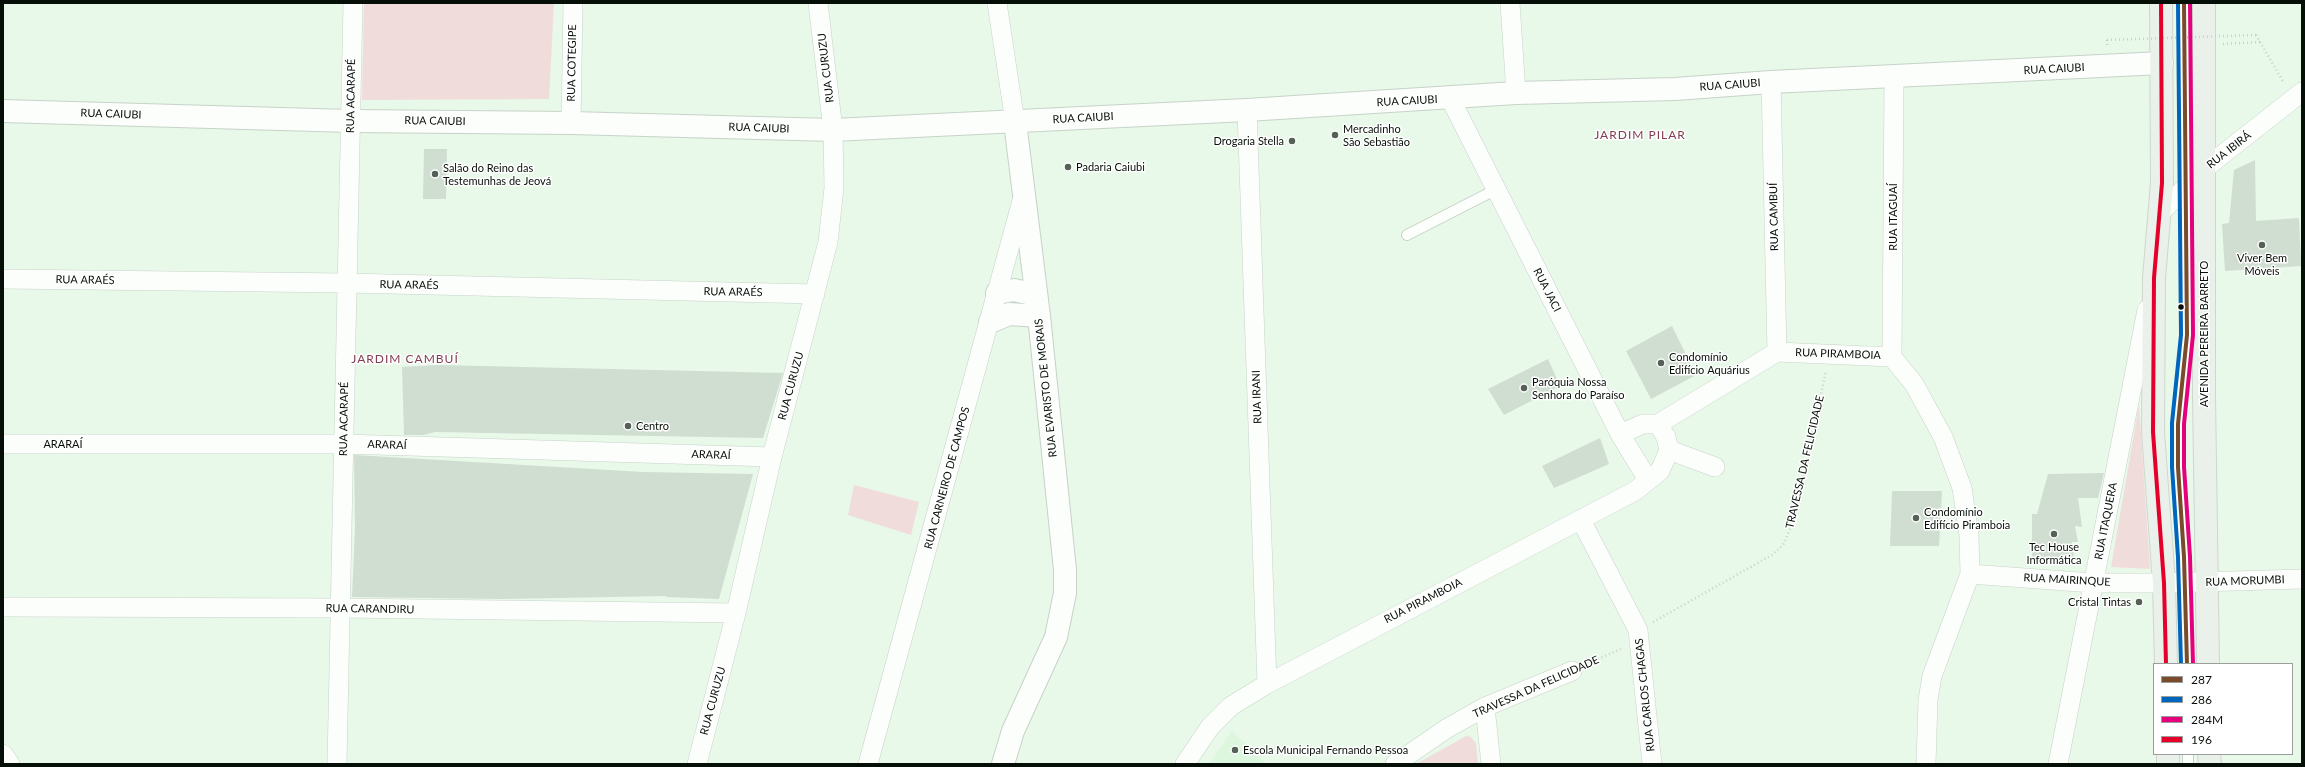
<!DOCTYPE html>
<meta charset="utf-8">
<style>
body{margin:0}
#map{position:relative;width:2305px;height:767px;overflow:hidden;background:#e8f8e9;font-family:Lato,sans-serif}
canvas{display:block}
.frame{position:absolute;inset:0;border:4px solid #060f07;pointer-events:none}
.legend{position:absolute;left:2153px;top:663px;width:140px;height:92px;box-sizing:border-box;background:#fff;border:1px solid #9b9f9c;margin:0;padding:5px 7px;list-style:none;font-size:12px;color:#060f07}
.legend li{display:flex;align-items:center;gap:8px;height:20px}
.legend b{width:20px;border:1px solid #9b9f9c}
</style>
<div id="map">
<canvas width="2305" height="767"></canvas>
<div class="frame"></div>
<ul class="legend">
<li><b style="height:5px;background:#7a4b2a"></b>287</li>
<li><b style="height:5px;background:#0065bd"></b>286</li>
<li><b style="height:5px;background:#e5007d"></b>284M</li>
<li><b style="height:5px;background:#e4002b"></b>196</li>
</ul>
</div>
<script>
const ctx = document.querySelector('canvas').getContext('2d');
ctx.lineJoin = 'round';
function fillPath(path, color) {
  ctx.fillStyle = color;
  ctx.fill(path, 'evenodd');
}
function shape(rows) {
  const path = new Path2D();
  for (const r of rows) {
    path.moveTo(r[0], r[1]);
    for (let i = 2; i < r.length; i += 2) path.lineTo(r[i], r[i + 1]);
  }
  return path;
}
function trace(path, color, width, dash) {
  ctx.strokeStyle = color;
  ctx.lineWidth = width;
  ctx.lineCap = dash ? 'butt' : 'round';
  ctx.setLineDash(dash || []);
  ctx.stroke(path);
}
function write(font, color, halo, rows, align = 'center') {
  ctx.font = font + ' Lato,sans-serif';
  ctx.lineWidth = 3;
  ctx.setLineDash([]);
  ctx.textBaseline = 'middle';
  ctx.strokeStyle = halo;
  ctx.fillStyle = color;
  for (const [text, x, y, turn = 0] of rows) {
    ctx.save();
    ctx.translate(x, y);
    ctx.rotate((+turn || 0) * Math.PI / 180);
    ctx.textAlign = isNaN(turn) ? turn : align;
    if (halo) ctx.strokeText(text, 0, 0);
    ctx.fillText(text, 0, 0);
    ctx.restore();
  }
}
const built = shape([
 [1232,731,1266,764,1209,764]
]);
const green = shape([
 [364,3,554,3,549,99,362,100],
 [2139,405,2150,569,2111,567],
 [854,485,919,502,911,535,848,515],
 [1466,736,1471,737,1476,743,1478,764,1416,764]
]);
const building = shape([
 [424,149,447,149,446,199,423,199],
 [2255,160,2256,221,2299,218,2301,266,2225,271,2222,224,2229,223,2234,170],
 [1672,326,1696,375,1651,399,1626,351],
 [1548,359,1560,386,1504,415,1488,389],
 [438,365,783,373,763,438,435,432,423,435,404,435,402,367],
 [1600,438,1609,464,1554,488,1542,466],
 [354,455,643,472,753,474,719,599,666,597,666,596,503,599,352,597,355,528],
 [2104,473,2098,498,2078,498,2082,527,2075,526,2078,542,2072,542,2074,559,2032,559,2032,514,2037,514,2048,474],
 [1892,491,1942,491,1939,546,1890,546]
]);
const path = shape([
 [2256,35,2284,83],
 [2107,40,2107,47],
 [2223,44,2260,42],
 [1653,622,1772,555,1783,545,1793,522,1826,371],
 [1587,664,1623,648]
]);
const service = shape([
 [2184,3,2187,335,2178,424,2178,467,2184,557,2187,664],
 [1407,235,1495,190],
 [2188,754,2188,764]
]);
const minor = shape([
 [997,3,1015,122],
 [1510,3,1516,93],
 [1771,82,1777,352],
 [1450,98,1620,434,1648,480],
 [1247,110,1267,684],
 [571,123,573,3],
 [2160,213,2204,169,2302,92],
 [3,279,347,283,815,294],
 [1892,357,1894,77],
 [1620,434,1643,424,1658,424,1777,352,1892,357,1914,384,1943,437,1962,488,1969,535,1970,574,1932,676,1928,700,1926,764],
 [3,444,344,444,772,457],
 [1669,450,1715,467],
 [1581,520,1638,630,1652,764],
 [1970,574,2093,583,2164,583,2302,579],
 [3,607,341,608,736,613],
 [1485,707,1491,764],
 [3,754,10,764],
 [337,764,353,3],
 [697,764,736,613,772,457,828,242,834,188,833,130,818,3],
 [868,764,1023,197],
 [1185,764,1210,727,1231,706,1267,684,1635,491,1660,471,1669,450,1666,437,1658,424],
 [1395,764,1446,729,1485,707,1572,671],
 [2058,764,2147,310]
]);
const tertiary = shape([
 [3,111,350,121,571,123,833,130,1247,110,1516,93,1675,89,1771,82,2162,63],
 [997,293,1014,290,1036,295],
 [990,322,1009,314,1039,316],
 [1003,764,1013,731,1056,637,1065,593,1065,570,1039,316,1015,122]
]);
const primary = shape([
 [2161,3,2162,183,2154,278,2153,432,2164,583,2166,664],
 [2204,3,2204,397,2208,664],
 [2168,754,2168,764],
 [2209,754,2210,764]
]);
const pathBridge = shape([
 [2107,40,2256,35]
]);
const bus1 = shape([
 [2184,3,2187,335,2178,424,2178,467,2184,557,2187,664]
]);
const bus2 = shape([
 [2178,3,2181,335,2172,423,2172,467,2178,557,2181,664]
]);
const bus3 = shape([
 [2190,3,2193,335,2184,424,2184,467,2190,557,2193,664]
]);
const bus4 = shape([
 [2161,3,2162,183,2154,278,2153,432,2164,583,2166,664]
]);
const markers = [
 [1335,135,4,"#556156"],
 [1292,141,4,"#556156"],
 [1068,167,4,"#556156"],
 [435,174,4,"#556156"],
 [2262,245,4,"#556156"],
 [2181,307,3.5,"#060f07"],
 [1661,363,4,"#556156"],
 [1524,388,4,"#556156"],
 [628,426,4,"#556156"],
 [1916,518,4,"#556156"],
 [2054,534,4,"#556156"],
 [2139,602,4,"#556156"],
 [1235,750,4,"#556156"]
];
const streetNames = [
 ["RUA COTEGIPE",572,63,-89],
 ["RUA CURUZU",826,68,-97],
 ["RUA CAIUBI",2054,69,-3],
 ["RUA CAIUBI",1730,85,-4],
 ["RUA ACARAPÉ",351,96,-89],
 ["RUA CAIUBI",1407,101,-3],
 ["RUA CAIUBI",111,114,2],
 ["RUA CAIUBI",1083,118,-3],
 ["RUA CAIUBI",435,121,1],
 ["RUA CAIUBI",759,128,2],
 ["RUA IBIRÁ",2229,150,-38],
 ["RUA CAMBUÍ",1774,217,-91],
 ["RUA ITAGUAÍ",1893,217,-90],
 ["RUA ARAÉS",85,280,1],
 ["RUA ARAÉS",409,285,1],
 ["RUA JACI",1547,290,63],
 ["RUA ARAÉS",733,292,1],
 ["AVENIDA PEREIRA BARRETO",2204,334,-90],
 ["RUA PIRAMBOIA",1838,354,2],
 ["RUA CURUZU",791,386,-75],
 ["RUA EVARISTO DE MORAIS",1046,388,-96],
 ["RUA IRANI",1257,397,-92],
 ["RUA ACARAPÉ",344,419,-89],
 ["ARARAÍ",63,444],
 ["ARARAÍ",387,445,2],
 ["ARARAÍ",711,455,2],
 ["TRAVESSA DA FELICIDADE",1805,462,-77],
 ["RUA CARNEIRO DE CAMPOS",947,478,-75],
 ["RUA ITAQUERA",2106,521,-79],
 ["RUA MAIRINQUE",2067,580,3],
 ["RUA MORUMBI",2245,581,-2],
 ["RUA PIRAMBOIA",1423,601,-27],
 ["RUA CARANDIRU",370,609,1],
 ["TRAVESSA DA FELICIDADE",1536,687,-24],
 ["RUA CARLOS CHAGAS",1645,695,-96],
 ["RUA CURUZU",713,701,-75]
];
const poiNames = [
 ["Mercadinho",1343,129],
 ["São Sebastião",1343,142],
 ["Drogaria Stella",1284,141,"right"],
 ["Padaria Caiubi",1076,167],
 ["Salão do Reino das",443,168],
 ["Testemunhas de Jeová",443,181],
 ["Viver Bem",2262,258,"center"],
 ["Móveis",2262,271,"center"],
 ["Condomínio",1669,357],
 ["Edifício Aquárius",1669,370],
 ["Paróquia Nossa",1532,382],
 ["Senhora do Paraíso",1532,395],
 ["Centro",636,426],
 ["Condomínio",1924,512],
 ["Edifício Piramboia",1924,525],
 ["Tec House",2054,547,"center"],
 ["Informática",2054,560,"center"],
 ["Cristal Tintas",2131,602,"right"],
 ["Escola Municipal Fernando Pessoa",1243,750]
];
const neighbourhoodNames = [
 ["JARDIM PILAR",1640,135],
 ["JARDIM CAMBUÍ",405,359]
];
fillPath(built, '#ddf7df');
fillPath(green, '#f1dcdc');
fillPath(building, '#d0ddd1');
trace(service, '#c7d3c8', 12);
trace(minor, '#c7d3c8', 20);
trace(tertiary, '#c7d3c8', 24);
trace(primary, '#cfd6cf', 24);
trace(path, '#cbd0cc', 2.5, [1, 3]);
trace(service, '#fcfefc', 10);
trace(minor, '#fcfefc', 19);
trace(tertiary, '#fcfefc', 22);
trace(primary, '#eaf0ea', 22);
trace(pathBridge, '#cbd0cc', 2.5, [1, 3]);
trace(bus1, '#7a4b2a', 4);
trace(bus2, '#0065bd', 4);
trace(bus3, '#e5007d', 4);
trace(bus4, '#e4002b', 4);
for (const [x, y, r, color] of markers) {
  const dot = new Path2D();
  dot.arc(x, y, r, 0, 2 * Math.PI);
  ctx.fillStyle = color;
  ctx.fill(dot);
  trace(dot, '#fff', 1.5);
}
write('11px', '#060f07', '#fff', streetNames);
write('11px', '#060f07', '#fff', poiNames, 'left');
ctx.letterSpacing = '1px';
write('12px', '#833c52', '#fff', neighbourhoodNames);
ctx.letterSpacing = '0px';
</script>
